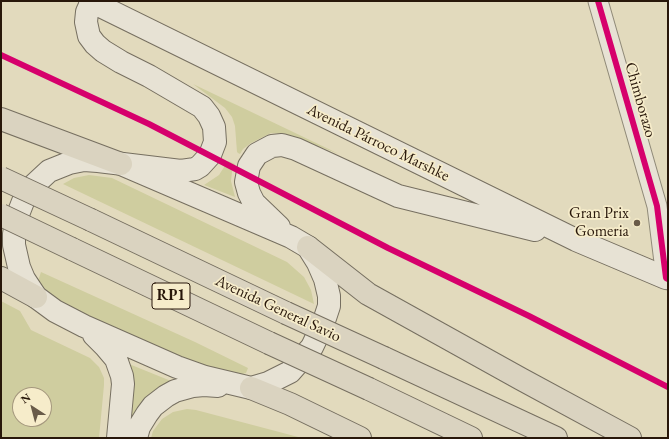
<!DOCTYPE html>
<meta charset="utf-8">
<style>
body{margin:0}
#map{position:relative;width:669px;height:439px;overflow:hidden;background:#e2dabd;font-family:"EB Garamond",serif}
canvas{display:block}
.frame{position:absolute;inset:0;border:2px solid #28170a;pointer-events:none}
.north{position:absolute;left:12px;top:387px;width:40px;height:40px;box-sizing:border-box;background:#f6ecca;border:1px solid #a4977d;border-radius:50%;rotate:324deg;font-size:11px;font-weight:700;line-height:16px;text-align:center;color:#28170a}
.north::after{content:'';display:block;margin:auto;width:14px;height:18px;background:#695b49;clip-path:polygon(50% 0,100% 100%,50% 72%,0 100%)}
</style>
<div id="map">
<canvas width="669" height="439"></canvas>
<div class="frame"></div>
<div class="north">N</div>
</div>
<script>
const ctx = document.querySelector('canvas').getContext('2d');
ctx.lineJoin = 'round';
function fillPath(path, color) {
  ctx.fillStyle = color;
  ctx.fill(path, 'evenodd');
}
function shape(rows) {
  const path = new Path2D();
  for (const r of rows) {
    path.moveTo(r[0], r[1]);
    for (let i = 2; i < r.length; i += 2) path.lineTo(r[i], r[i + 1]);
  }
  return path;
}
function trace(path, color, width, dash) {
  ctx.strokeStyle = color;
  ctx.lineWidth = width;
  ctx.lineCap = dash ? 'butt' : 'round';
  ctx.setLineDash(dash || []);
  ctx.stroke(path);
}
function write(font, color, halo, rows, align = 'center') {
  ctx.font = font + ' "EB Garamond",serif';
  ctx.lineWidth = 3.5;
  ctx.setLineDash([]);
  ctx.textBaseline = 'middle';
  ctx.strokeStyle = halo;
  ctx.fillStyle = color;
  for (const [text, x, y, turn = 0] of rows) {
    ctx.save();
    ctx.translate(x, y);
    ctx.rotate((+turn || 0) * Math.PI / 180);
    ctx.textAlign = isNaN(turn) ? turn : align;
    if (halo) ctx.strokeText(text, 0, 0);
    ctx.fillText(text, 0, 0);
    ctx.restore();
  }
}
const green = shape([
 [193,84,339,154,286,134,271,133,251,143,243,149,240,154,238,153,237,152,235,126,232,117,225,108],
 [228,161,235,164,232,172,231,181,235,197,204,185,219,175],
 [89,175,112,178,287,262,304,277,311,290,314,304,63,184,74,178],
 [41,272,195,342,248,368,246,373,239,375,206,368,102,322,54,299,50,297,38,281],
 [1,301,20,311,31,330,90,358,99,367,104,378,104,385,99,438,1,438],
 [20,395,44,395,44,419,20,419],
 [129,364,171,381,156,391,129,427],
 [187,409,196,410,302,438,151,438,153,431,162,419,173,412]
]);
const street = shape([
 [598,1,657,206,666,278,668,279]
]);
const secondary = shape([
 [90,1,576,240,666,278,668,276],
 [92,1,87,12,86,22,89,36,95,44,103,51,121,62,149,76,202,107,209,116,214,127,215,142,210,155,200,166,195,169,181,171,98,161,84,160,69,163,49,171,35,184,28,191,24,199,17,217,14,234,14,245,19,267,24,279,36,297,55,311,84,326,177,367,205,377,251,388,268,383,290,372,312,347,323,324,329,306,329,296,325,279,318,263,308,247,291,237,121,164],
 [279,227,254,203,249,193,246,182,249,166,257,154,272,146,282,145,296,149,398,196,535,230],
 [94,335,105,346,116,359,122,376,123,384,118,438],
 [136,438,139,427,147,414,153,406,166,396,175,391,193,386,204,385,218,386]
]);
const highway = shape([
 [1,119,121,164],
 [91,220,286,313],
 [308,247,368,294,521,379,630,438],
 [72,249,269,343],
 [1,278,36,297],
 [384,358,556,438],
 [251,388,290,404,360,438],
 [369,389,471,438]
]);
const highwayBridge = shape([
 [1,178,91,220],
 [1,215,72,249],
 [286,313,384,358],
 [269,343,369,389]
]);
const cycleway = shape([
 [598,1,657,206,666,278,668,279],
 [1,55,149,124,388,248,529,316,668,387]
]);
const markers = [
 [637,223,4,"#695b49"]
];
const shields = [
 [171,296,38]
];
const shieldNames = [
 ["RP1",171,296]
];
const streetNames = [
 ["Chimborazo",640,100,74],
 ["Avenida Párroco Marshke",378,143,26],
 ["Avenida General Savio",278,309,25]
];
const poiNames = [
 ["Gran Prix",629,214],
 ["Gomeria",629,232]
];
fillPath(green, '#cfcd9f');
trace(street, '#908a78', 21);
trace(secondary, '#766f60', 24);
trace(highway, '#766f60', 24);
trace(street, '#e7e2d4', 19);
trace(secondary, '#e7e2d4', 22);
trace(highway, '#dad3c0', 22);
trace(highwayBridge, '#766f60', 24, []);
trace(highwayBridge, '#dad3c0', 22);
trace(cycleway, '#d6006c', 6);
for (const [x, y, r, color] of markers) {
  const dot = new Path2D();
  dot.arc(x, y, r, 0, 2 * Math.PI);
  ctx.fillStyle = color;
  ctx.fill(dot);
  trace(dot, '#f6ecca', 1.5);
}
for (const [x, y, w] of shields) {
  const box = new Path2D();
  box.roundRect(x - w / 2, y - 13, w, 26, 3);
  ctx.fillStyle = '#f6ecca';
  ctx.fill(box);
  trace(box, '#28170a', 1);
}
write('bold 15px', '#28170a', null, shieldNames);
write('16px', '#28170a', '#f6ecca', streetNames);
write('16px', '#28170a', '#f6ecca', poiNames, 'right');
</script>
